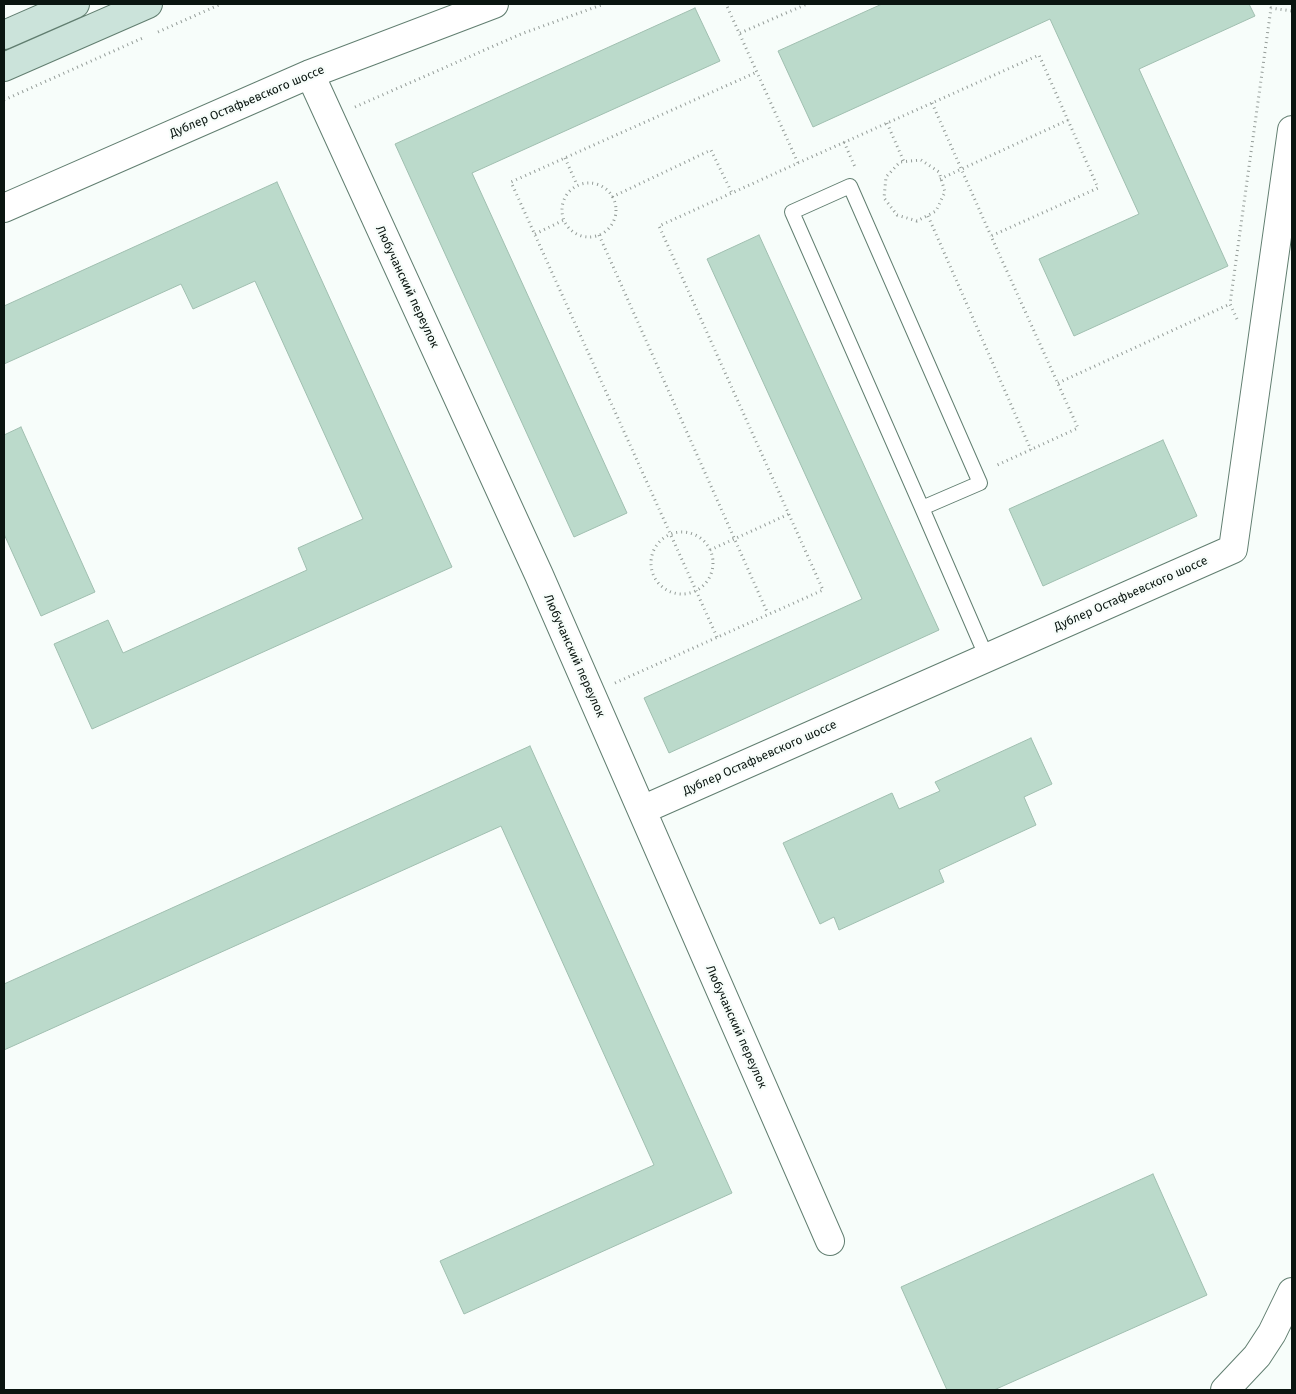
<!DOCTYPE html>
<meta charset="utf-8">
<style>
body{margin:0}
#map{position:relative;width:1296px;height:1394px;overflow:hidden;background:#f7fdfa;font-family:"Fira Sans",sans-serif}
canvas{display:block}
.frame{position:absolute;inset:0;border:5px solid #0a1510;pointer-events:none}
</style>
<div id="map">
<canvas width="1296" height="1394"></canvas>
<div class="frame"></div>
</div>
<script>
const ctx = document.querySelector('canvas').getContext('2d');
ctx.lineJoin = 'round';
function fillPath(path, color) {
  ctx.fillStyle = color;
  ctx.fill(path, 'evenodd');
}
function shape(rows) {
  const path = new Path2D();
  for (const r of rows) {
    if (r.length === 3) {
      path.moveTo(r[0] + r[2], r[1]);
      path.arc(r[0], r[1], r[2], 0, 2 * Math.PI);
      continue;
    }
    path.moveTo(r[0], r[1]);
    for (let i = 2; i < r.length; i += 2) path.lineTo(r[i], r[i + 1]);
  }
  return path;
}
function trace(path, color, width, dash) {
  ctx.strokeStyle = color;
  ctx.lineWidth = width;
  ctx.lineCap = dash ? 'butt' : 'round';
  ctx.setLineDash(dash || []);
  ctx.stroke(path);
}
function write(font, color, halo, rows, align = 'center') {
  ctx.font = font + ' "Fira Sans",sans-serif';
  ctx.lineWidth = 4.5;
  ctx.setLineDash([]);
  ctx.textBaseline = 'middle';
  ctx.strokeStyle = halo;
  ctx.fillStyle = color;
  for (const [text, x, y, turn = 0] of rows) {
    ctx.save();
    ctx.translate(x, y);
    ctx.rotate((+turn || 0) * Math.PI / 180);
    ctx.textAlign = isNaN(turn) ? turn : align;
    if (halo) ctx.strokeText(text, 0, 0);
    ctx.fillText(text, 0, 0);
    ctx.restore();
  }
}
const building = shape([
 [882,4,1249,4,1255,16,1139,69,1228,266,1074,336,1039,259,1139,214,1050,19,813,127,778,51,882,4],
 [695,8,720,61,472,173,627,513,574,537,395,144,695,8],
 [277,182,452,567,92,729,54,644,108,620,123,653,307,570,298,548,363,519,255,281,193,309,181,284,4,364,4,306,277,182],
 [759,235,939,630,669,753,644,698,862,599,707,259,759,235],
 [21,427,95,592,41,616,4,534,4,435,21,427],
 [1163,440,1197,516,1043,586,1009,509,1163,440],
 [1031,738,1052,784,1024,797,1036,825,939,870,944,882,839,930,834,917,820,924,783,843,892,793,899,809,940,791,935,782,1031,738],
 [530,746,732,1193,464,1314,440,1261,654,1165,501,826,4,1050,4,984,530,746],
 [1153,1174,1207,1295,994,1390,947,1390,901,1287,1153,1174]
]);
const path = shape([
 [158,32,221,4],
 [740,33,807,4],
 [4,100,145,37],
 [932,103,991,236],
 [355,107,521,34,604,4],
 [887,123,904,162],
 [844,142,855,167],
 [565,158,577,185],
 [921,160,939,172,945,192,936,211,917,221,897,215,884,198,886,177,900,162,921,160],
 [798,163,1039,55,1098,188,991,236,1078,428,995,466],
 [940,179,1068,120],
 [589,210,27],
 [612,197,711,150,732,193],
 [928,216,1031,450],
 [535,234,564,220],
 [599,235,768,614],
 [1237,319,1230,304,1271,8,1292,11],
 [1058,383,1230,304],
 [682,563,31],
 [710,550,789,514],
 [717,637,511,182,757,72],
 [615,683,823,590,659,226,798,163,726,4]
]);
const service = shape([
 [922,508,792,212,850,186,980,483,922,508,987,658]
]);
const minor = shape([
 [310,74,539,575,830,1241],
 [4,208,310,74,494,4],
 [642,810,1233,549,1292,130],
 [1225,1390,1257,1356,1272,1333,1292,1292]
]);
const secondary = shape([
 [4,35,75,4],
 [4,67,148,4]
]);
const streetNames = [
 ["Дублер Остафьевского шоссе",247,102,-23],
 ["Любучанский переулок",407,287,65],
 ["Дублер Остафьевского шоссе",1131,594,-24],
 ["Любучанский переулок",574,656,66],
 ["Дублер Остафьевского шоссе",760,758,-24],
 ["Любучанский переулок",736,1027,66]
];
fillPath(building, '#bbdacb');
trace(building, '#a0bfb0', 1);
trace(service, '#617e70', 16);
trace(minor, '#617e70', 30);
trace(secondary, '#617e70', 30);
trace(path, '#949c98', 3, [1, 4]);
trace(service, '#fff', 14);
trace(minor, '#fff', 28);
trace(secondary, '#cbe3da', 28);
write('12px', '#0a1510', '#f7fdfa', streetNames);
</script>
